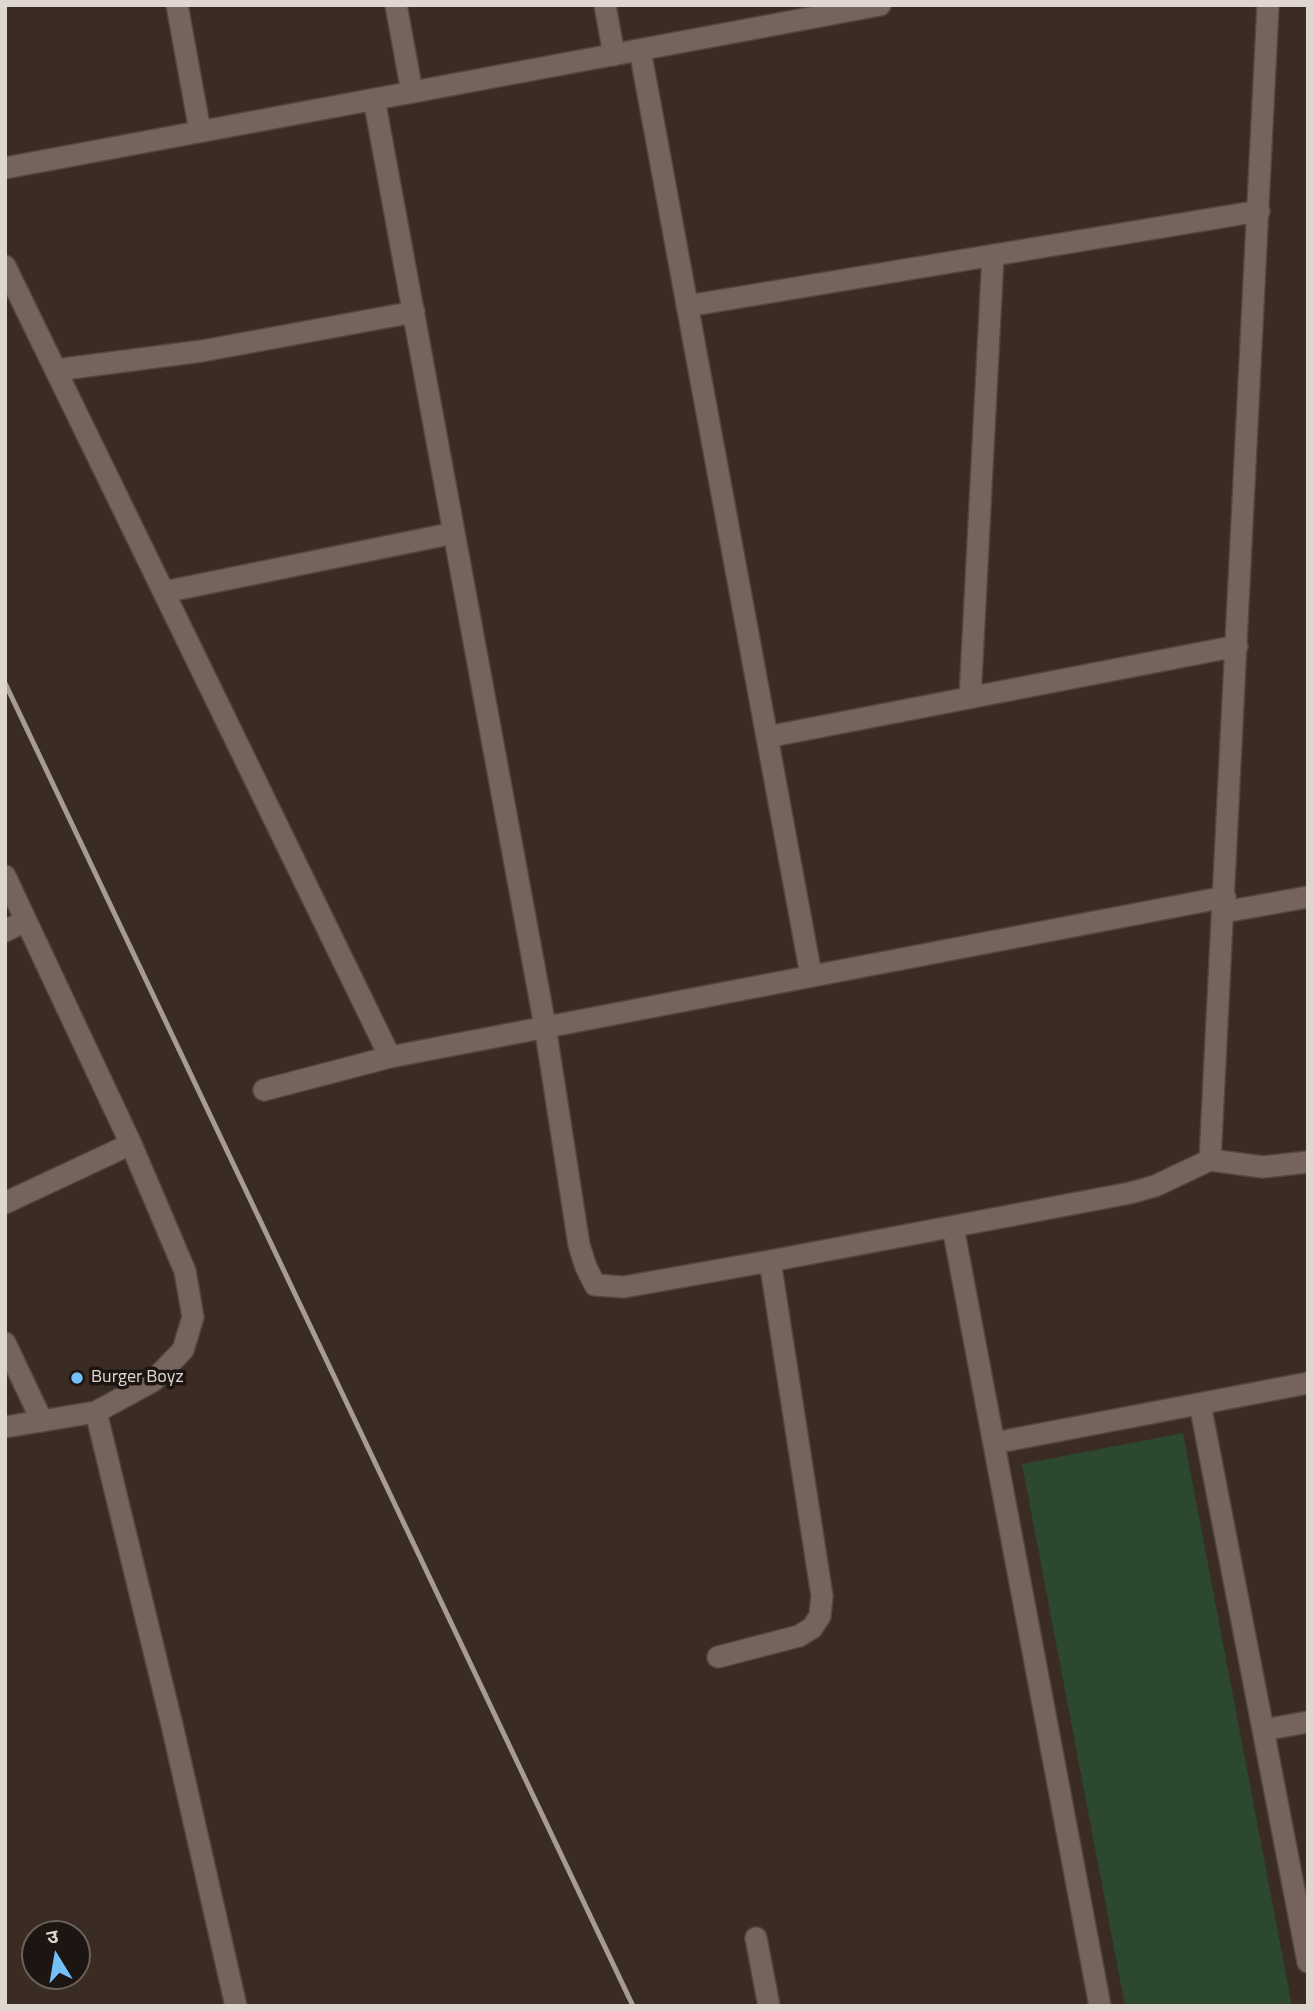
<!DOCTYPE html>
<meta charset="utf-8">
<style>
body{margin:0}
#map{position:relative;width:1313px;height:2011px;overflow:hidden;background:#3a2b23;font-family:"Titillium Web","Noto Sans Devanagari",sans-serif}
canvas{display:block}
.frame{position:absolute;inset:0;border:7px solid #e0d6d0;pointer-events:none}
.north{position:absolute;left:21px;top:1920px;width:70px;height:70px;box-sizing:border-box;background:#1c1511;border:2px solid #6a625d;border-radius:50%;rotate:349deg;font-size:19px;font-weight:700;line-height:28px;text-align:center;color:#e0d6d0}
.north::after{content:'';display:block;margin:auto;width:24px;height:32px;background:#74c0f6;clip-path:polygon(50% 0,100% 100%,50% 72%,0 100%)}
</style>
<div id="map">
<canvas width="1313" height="2011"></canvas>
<div class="frame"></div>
<div class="north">उ</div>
</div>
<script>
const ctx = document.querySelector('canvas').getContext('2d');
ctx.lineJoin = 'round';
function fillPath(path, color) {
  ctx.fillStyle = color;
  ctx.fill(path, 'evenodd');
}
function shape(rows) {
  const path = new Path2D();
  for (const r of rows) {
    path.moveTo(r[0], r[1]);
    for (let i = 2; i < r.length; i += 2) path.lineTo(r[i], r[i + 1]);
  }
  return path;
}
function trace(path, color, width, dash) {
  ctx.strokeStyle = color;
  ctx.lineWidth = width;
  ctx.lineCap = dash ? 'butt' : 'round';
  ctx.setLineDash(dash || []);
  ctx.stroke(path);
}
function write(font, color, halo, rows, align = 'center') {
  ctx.font = font + ' "Titillium Web",sans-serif';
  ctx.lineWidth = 7;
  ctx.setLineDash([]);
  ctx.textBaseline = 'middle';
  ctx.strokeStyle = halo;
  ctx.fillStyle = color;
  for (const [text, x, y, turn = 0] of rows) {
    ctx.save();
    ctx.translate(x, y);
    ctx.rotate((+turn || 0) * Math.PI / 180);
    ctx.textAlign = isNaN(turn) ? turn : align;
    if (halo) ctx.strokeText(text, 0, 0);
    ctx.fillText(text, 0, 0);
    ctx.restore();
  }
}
const green = shape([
 [1183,1433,1292,2006,1125,2006,1022,1464]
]);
const minor = shape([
 [177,5,200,131],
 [396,5,412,92],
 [605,5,614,55],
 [640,50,811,975],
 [374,99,545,1026,579,1245,586,1267,595,1285,624,1287,770,1261,1130,1193,1155,1186,1210,1160,1263,1167,1308,1162],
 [5,168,880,5],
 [5,266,390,1057],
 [687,306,1259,211],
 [56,370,202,351,414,312],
 [164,592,454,533],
 [970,698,993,255],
 [767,737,1237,646],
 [1224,912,1308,897],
 [5,931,25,921],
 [264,1090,390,1057,1225,897],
 [1210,1160,1268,5],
 [5,1203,131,1144],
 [953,1227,1100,2006],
 [5,1343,42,1421],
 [1200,1404,1308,1962],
 [994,1443,1308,1383],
 [718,1657,799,1636,812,1628,820,1616,822,1596,770,1261],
 [1263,1730,1308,1722],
 [756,1938,769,2006]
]);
const tertiary = shape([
 [5,876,131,1144,185,1271,193,1317,183,1350,153,1381,96,1412,5,1427],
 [96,1412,172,1725,236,2006]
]);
const rail = shape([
 [5,683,633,2006]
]);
const markers = [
 [77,1378,7,"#74c0f6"]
];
const poiNames = [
 ["Burger Boyz",91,1378]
];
fillPath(green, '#2c482f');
trace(minor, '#53463f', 24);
trace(tertiary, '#53463f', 24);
trace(minor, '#75645b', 21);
trace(tertiary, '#75645b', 21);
trace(rail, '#a79c95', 5);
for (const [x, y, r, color] of markers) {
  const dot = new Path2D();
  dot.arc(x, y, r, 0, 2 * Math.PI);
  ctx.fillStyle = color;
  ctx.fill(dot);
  trace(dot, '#1c1511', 2.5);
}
write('18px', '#e0d6d0', '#1c1511', poiNames, 'left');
</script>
